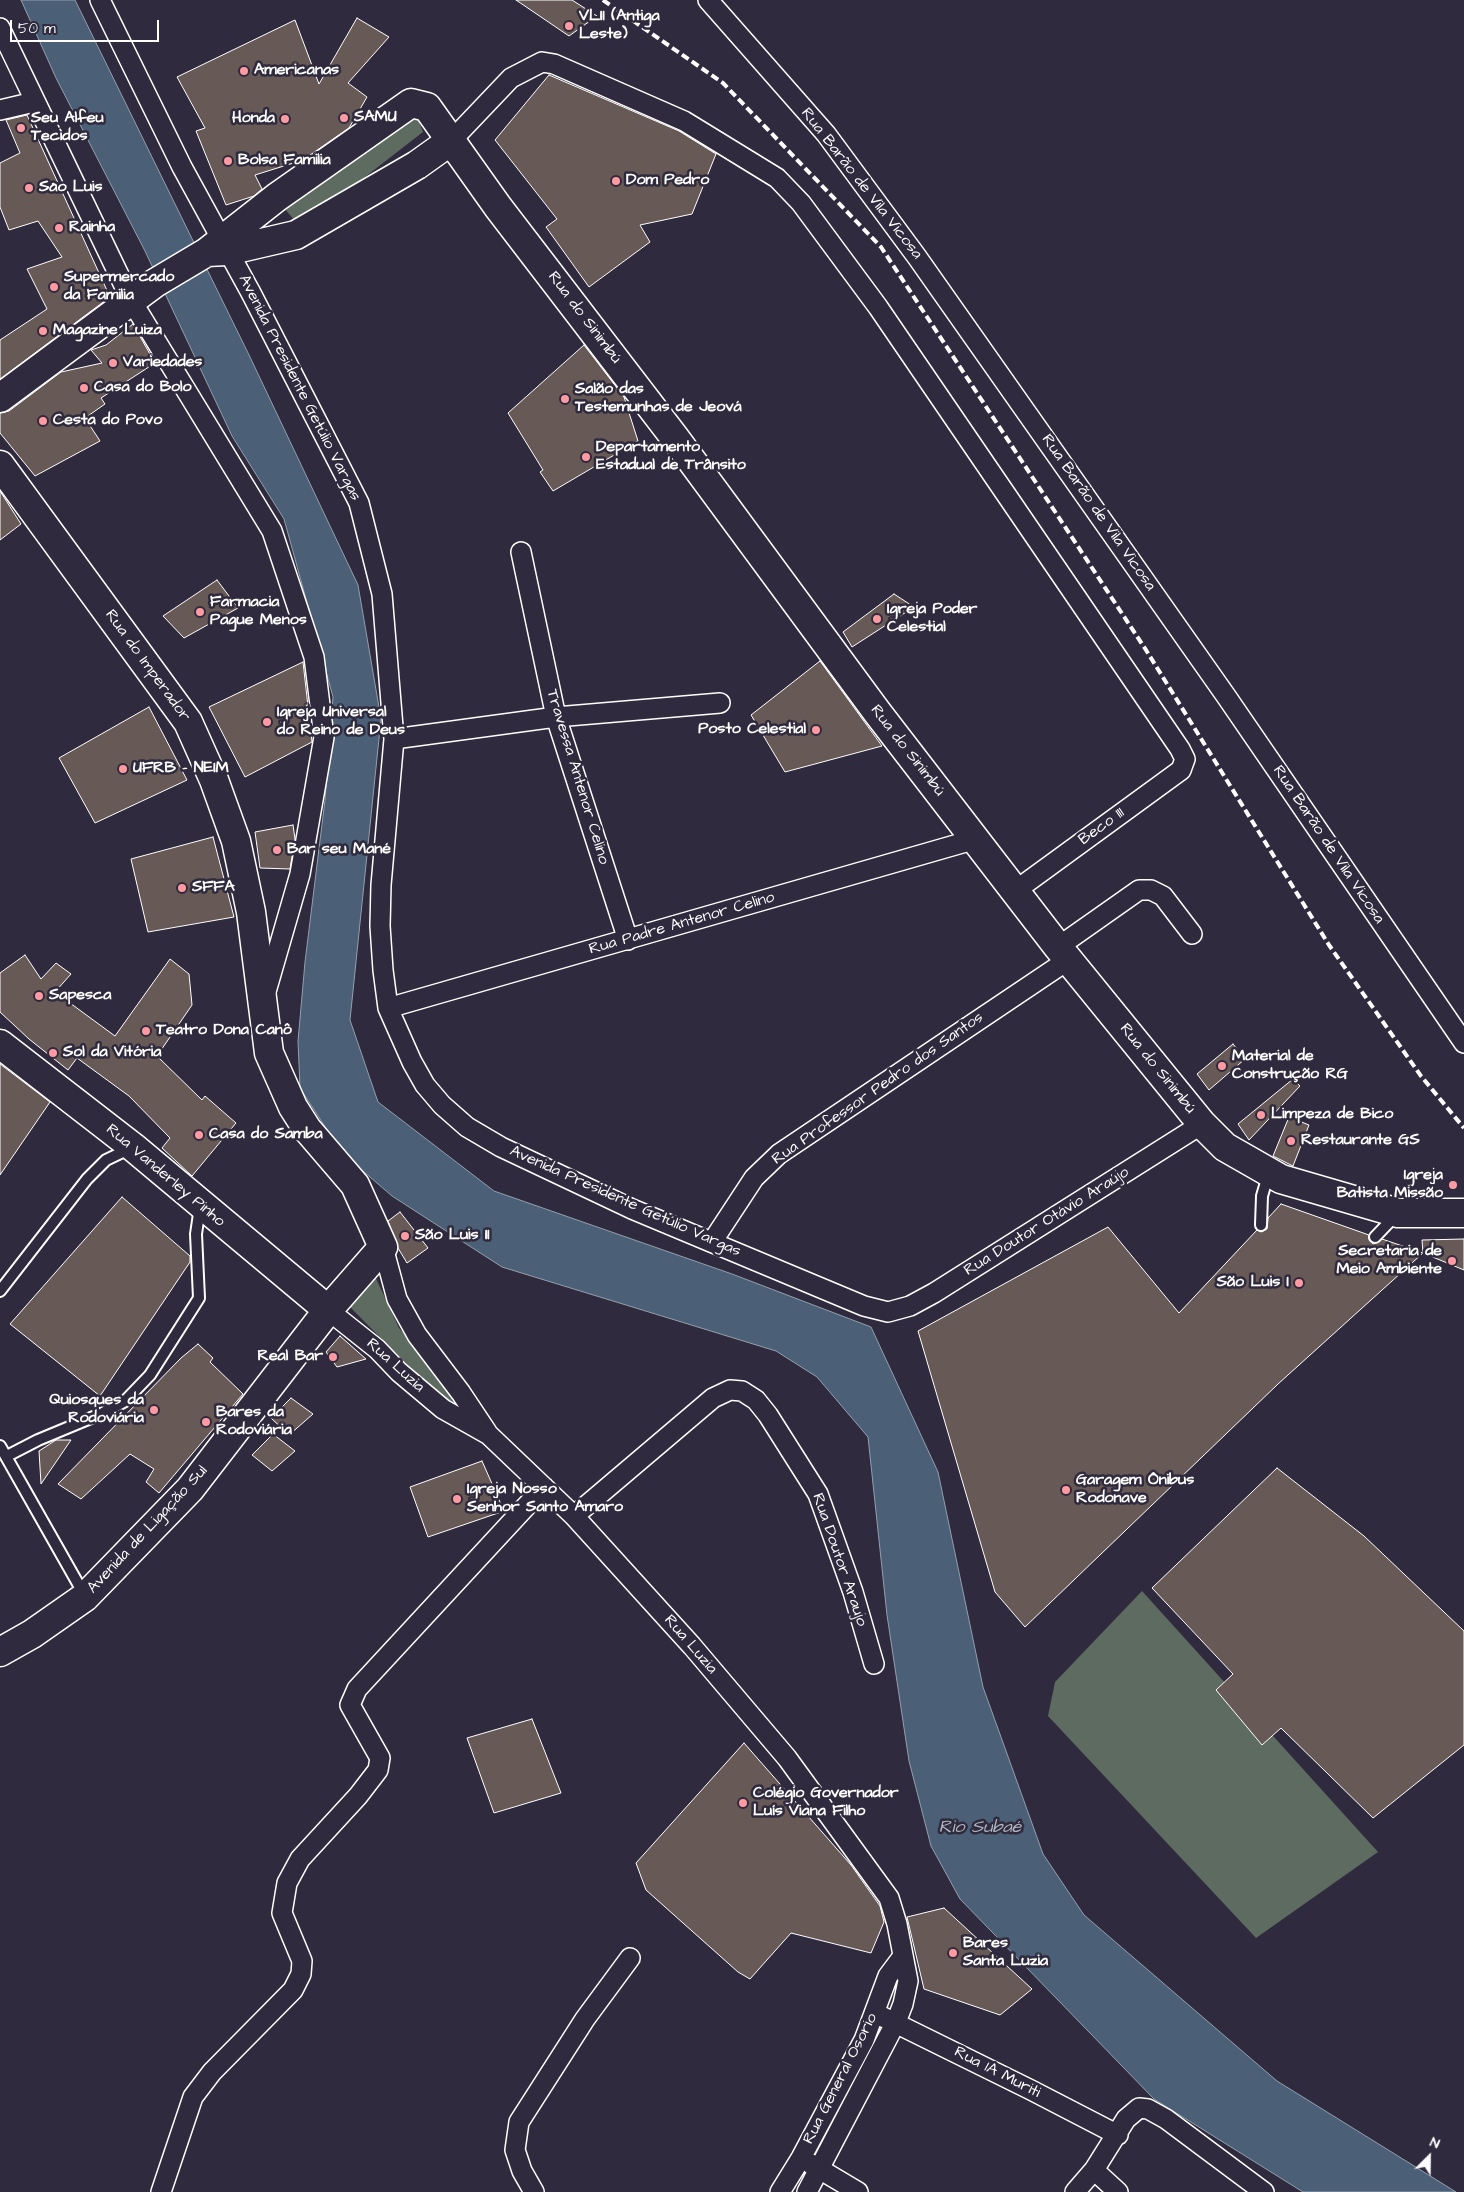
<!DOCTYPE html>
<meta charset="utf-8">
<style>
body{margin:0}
#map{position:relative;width:1464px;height:2192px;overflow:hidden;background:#2f2a3d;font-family:"Architects Daughter",sans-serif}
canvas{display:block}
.north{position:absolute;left:1404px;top:2132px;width:50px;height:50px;-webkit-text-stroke:4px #2f2a3d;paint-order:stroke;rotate:23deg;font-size:14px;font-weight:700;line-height:20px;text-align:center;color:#fff}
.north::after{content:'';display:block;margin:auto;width:18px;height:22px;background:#fff;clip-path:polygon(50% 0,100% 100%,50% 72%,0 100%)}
.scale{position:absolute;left:10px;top:20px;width:149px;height:22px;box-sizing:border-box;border:2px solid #fff;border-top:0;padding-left:6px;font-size:15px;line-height:18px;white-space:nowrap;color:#fff;-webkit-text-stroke:4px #2f2a3d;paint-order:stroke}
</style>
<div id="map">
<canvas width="1464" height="2192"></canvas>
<div class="north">N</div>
<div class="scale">50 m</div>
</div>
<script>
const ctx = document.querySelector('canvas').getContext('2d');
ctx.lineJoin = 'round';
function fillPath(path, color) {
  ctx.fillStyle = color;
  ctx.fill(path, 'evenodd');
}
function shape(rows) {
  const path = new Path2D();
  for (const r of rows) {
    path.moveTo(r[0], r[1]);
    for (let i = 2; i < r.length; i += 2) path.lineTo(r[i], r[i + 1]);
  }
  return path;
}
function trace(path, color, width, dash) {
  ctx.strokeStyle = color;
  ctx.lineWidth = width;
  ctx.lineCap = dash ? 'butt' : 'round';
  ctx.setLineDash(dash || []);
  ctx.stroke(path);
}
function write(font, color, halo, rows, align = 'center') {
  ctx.font = font + ' "Architects Daughter",sans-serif';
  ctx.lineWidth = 5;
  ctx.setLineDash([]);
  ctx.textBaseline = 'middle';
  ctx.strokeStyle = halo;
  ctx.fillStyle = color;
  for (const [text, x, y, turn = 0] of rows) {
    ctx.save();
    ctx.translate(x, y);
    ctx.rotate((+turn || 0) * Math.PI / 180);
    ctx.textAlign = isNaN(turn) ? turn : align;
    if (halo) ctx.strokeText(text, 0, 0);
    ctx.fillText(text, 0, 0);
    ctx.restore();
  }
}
const green = shape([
 [410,118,418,119,423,132,356,184,295,221,279,202],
 [374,1274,399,1328,457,1392,471,1412,455,1413,350,1307],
 [1142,1591,1378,1852,1256,1938,1048,1716,1055,1682]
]);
const water = shape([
 [21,0,75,0,250,357,358,585,381,719,350,1020,378,1102,494,1191,732,1274,871,1327,938,1472,983,1687,1043,1854,1084,1915,1277,2081,1456,2192,1303,2192,1154,2099,960,1899,931,1846,909,1761,887,1615,868,1437,817,1377,776,1351,502,1267,392,1196,342,1153,300,1088,298,1041,305,962,325,800,333,697,284,519,232,436,145,251,56,78,21,0]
]);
const building = shape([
 [516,0,572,0,597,16,569,36,516,0],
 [357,18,389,37,348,83,367,97,349,128,303,160,255,175,262,189,254,196,226,205,196,131,205,128,177,77,295,20,319,84,357,18],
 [549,75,679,131,716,154,692,214,640,225,650,242,589,287,546,227,557,219,495,140,549,75],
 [27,115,110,297,0,379,0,340,47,309,27,269,62,257,38,221,9,230,0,207,0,163,20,153,6,120,27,115],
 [133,324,155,363,101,398,105,404,85,418,100,441,35,476,0,433,0,413,9,411,61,372,102,363,91,350,106,345,133,324],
 [584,345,624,397,638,441,553,491,540,472,543,470,508,413,584,345],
 [0,491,21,524,0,540,0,491],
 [217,580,238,608,184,638,163,616,217,580],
 [894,594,914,607,852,647,843,632,894,594],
 [820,661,882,746,785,772,751,715,820,661],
 [303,662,312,742,245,777,209,707,303,662],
 [149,707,187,780,95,823,59,758,149,707],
 [293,825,295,839,290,869,260,868,255,832,293,825],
 [213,837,234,917,148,932,131,859,213,837],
 [25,955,41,979,56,963,71,974,55,992,115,1036,170,959,189,974,192,1005,157,1056,202,1100,205,1096,236,1123,192,1176,162,1148,170,1138,129,1096,77,1058,68,1070,29,1039,0,1012,0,973,25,955],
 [1233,1044,1245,1059,1209,1090,1197,1074,1233,1044],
 [0,1064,50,1102,0,1175,0,1064],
 [1293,1079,1300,1086,1249,1140,1238,1124,1293,1079],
 [1289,1117,1309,1125,1293,1166,1273,1156,1289,1117],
 [122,1197,190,1256,190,1262,100,1396,10,1324,122,1197],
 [1281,1204,1369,1235,1369,1239,1373,1244,1382,1239,1423,1253,1278,1384,1025,1627,995,1592,918,1331,1108,1227,1179,1313,1257,1230,1261,1232,1267,1229,1268,1218,1281,1204],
 [400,1212,428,1248,407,1263,398,1248,388,1221,400,1212],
 [1464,1239,1464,1270,1423,1253,1422,1240,1464,1239],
 [340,1336,366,1359,337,1367,326,1352,340,1336],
 [198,1344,213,1358,210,1362,243,1394,159,1493,146,1482,154,1469,130,1454,81,1499,58,1484,181,1358,198,1344],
 [291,1398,313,1414,289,1435,271,1418,291,1398],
 [273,1434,295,1451,272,1471,252,1455,273,1434],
 [56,1440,71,1440,41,1484,39,1451,56,1440],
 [482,1461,504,1511,428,1537,410,1487,482,1461],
 [1277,1468,1364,1536,1464,1631,1464,1745,1373,1818,1281,1728,1262,1745,1216,1690,1233,1674,1152,1588,1277,1468],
 [532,1719,561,1793,494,1813,467,1738,532,1719],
 [744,1743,851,1865,880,1906,884,1922,871,1953,791,1933,750,1979,738,1972,646,1890,636,1863,744,1743],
 [944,1908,1032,1989,1000,2015,924,1989,907,1917,944,1908]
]);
const lane = shape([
 [1261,1225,1262,1196,1269,1172],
 [1375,1237,1395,1216],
 [0,1291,87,1179,106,1160,131,1148],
 [0,1446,85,1596],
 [7,1456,38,1440,103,1413,125,1401,150,1375,199,1298,196,1234,200,1207]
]);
const street = shape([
 [100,0,182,167,251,293,359,503,382,594,394,739,381,885,380,926,383,970,388,1008,412,1062,425,1085,442,1105,467,1127,501,1147,632,1209,864,1306,888,1312,910,1306,934,1293,1202,1124],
 [708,0,826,134,917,257,1226,696,1464,1043],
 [0,28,131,300,272,531,314,657,324,737,300,874,265,995],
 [0,110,34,102],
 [452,140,511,78,542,62,554,64,684,121,777,178,801,203,878,307,1180,749,1185,759,1181,770,1015,891],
 [521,552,556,717,628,940],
 [394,739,556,717,720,703],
 [1058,947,1139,890,1151,890,1163,896,1192,934],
 [388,1008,976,839],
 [712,1242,754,1178,779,1154,1068,960],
 [383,1247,397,1299,417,1335,461,1393,487,1432],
 [328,1310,377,1349,399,1372,443,1409,489,1435,574,1516,692,1646,787,1758,889,1898,897,1924,908,1981,903,2004,896,2022,807,2192],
 [574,1516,713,1398,730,1390,742,1391,756,1400,768,1415,818,1494,853,1592,874,1664],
 [875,2013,1031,2090,1118,2135],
 [811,2164,858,2192],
 [1094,2170,1118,2192],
 [161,2192,193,2097,212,2072,293,1990,301,1974,302,1961,282,1913,287,1883,300,1859,358,1796,378,1770,380,1758,350,1705,357,1689,544,1487],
 [534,2192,522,2171,515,2150,519,2122,585,2019,630,1958],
 [780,2192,801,2158,864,2040,888,1976,903,1956],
 [1075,2192,1094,2170,1126,2119,1139,2108,1148,2109,1166,2119,1264,2192]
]);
const primary = shape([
 [207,252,227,251,296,235,417,165,452,140],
 [0,398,155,283,207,252,277,197,411,103,427,107,498,207,675,438,877,712,1058,947,1202,1124,1225,1147,1281,1179,1398,1213,1464,1213],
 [0,465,188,722,214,780,236,841,251,912,269,1053,293,1107,307,1129,355,1185,383,1247,328,1310,190,1489,85,1597,32,1634,0,1652],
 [0,1044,133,1147,328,1310]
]);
const rail = shape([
 [603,0,723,83,881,247,1146,650,1329,945,1421,1076,1464,1128]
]);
const markers = [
 [569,26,5,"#ff9aa2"],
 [244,71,5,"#ff9aa2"],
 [344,118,5,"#ff9aa2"],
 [285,119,5,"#ff9aa2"],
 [21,128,5,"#ff9aa2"],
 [228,161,5,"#ff9aa2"],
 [616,181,5,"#ff9aa2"],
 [29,188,5,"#ff9aa2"],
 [59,228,5,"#ff9aa2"],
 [54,287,5,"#ff9aa2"],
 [43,331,5,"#ff9aa2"],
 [113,363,5,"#ff9aa2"],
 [84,388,5,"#ff9aa2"],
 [565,399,5,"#ff9aa2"],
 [43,421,5,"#ff9aa2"],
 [586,457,5,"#ff9aa2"],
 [200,612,5,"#ff9aa2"],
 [877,619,5,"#ff9aa2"],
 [267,722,5,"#ff9aa2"],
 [816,730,5,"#ff9aa2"],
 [123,769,5,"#ff9aa2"],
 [277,850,5,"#ff9aa2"],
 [182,888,5,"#ff9aa2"],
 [39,996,5,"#ff9aa2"],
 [146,1031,5,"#ff9aa2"],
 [53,1053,5,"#ff9aa2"],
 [1222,1066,5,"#ff9aa2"],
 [1261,1115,5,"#ff9aa2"],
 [199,1135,5,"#ff9aa2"],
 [1291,1141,5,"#ff9aa2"],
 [1453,1185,5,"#ff9aa2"],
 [405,1236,5,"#ff9aa2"],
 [1452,1261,5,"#ff9aa2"],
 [1299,1283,5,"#ff9aa2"],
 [333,1357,5,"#ff9aa2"],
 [154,1410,5,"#ff9aa2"],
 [206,1422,5,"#ff9aa2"],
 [1066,1490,5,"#ff9aa2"],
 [457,1499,5,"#ff9aa2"],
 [743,1803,5,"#ff9aa2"],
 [953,1953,5,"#ff9aa2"]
];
const poiNames = [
 ["VLII (Antiga",579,17],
 ["Leste)",579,35],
 ["Americanas",254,71],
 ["SAMU",354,118],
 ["Seu Alfeu",31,119],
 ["Tecidos",31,137],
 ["Honda",275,119,"right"],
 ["Bolsa Familia",238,161],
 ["Dom Pedro",626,181],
 ["Såo Luis",39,188],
 ["Rainha",69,228],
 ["Supermercado",64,278],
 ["da Familia",64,296],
 ["Magazine Luiza",53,331],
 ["Variedades",123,363],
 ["Casa do Bolo",94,388],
 ["Salão das",575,390],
 ["Testemunhas de Jeová",575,408],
 ["Cesta do Povo",53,421],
 ["Departamento",596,448],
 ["Estadual de Trânsito",596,466],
 ["Farmacia",210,603],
 ["Pague Menos",210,621],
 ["Igreja Poder",887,610],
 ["Celestial",887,628],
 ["Igreja Universal",277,713],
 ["do Reino de Deus",277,731],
 ["Posto Celestial",806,730,"right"],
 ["UFRB - NEIM",133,769],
 ["Bar seu Mané",287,850],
 ["SFFA",192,888],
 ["Sapesca",49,996],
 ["Teatro Dona Canô",156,1031],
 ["Sol da Vitória",63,1053],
 ["Material de",1232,1057],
 ["Construção RG",1232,1075],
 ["Limpeza de Bico",1271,1115],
 ["Casa do Samba",209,1135],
 ["Restaurante GS",1301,1141],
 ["Igreja",1443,1176,"right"],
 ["Batista Missão",1443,1194,"right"],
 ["São Luis II",415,1236],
 ["Secretaria de",1442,1252,"right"],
 ["Meio Ambiente",1442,1270,"right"],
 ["São Luis I",1289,1283,"right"],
 ["Real Bar",323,1357,"right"],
 ["Quiosques da",144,1401,"right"],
 ["Rodoviária",144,1419,"right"],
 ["Bares da",216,1413],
 ["Rodoviária",216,1431],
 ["Garagem Ônibus",1076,1481],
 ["Rodonave",1076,1499],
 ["Igreja Nosso",467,1490],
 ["Senhor Santo Amaro",467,1508],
 ["Colégio Governador",753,1794],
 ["Luís Viana Filho",753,1812],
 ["Bares",963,1944],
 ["Santa Luzia",963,1962]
];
const streetNames = [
 ["Rua Barão de Vila Vicosa",861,184,52],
 ["Rua do Sinimbú",584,318,53],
 ["Avenida Presidente Getúlio Vargas",299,388,63],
 ["Rua Barão de Vila Vicosa",1098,513,55],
 ["Rua do Imperador",147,666,54],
 ["Rua do Sinimbú",907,751,52],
 ["Travessa Antenor Celino",577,777,73],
 ["Beco 111",1102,827,-36],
 ["Rua Barão de Vila Vicosa",1328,845,56],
 ["Rua Padre Antenor Celino",682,924,-16],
 ["Rua do Sinimbú",1157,1069,51],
 ["Rua Professor Pedro dos Santos",878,1089,-35],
 ["Rua Vanderley Pinho",165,1176,40],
 ["Avenida Presidente Getúlio Vargas",625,1202,24],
 ["Rua Doutor Otávio Araújo",1047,1222,-32],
 ["Rua Luzia",395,1366,42],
 ["Avenida de Ligação Sul",148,1530,-47],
 ["Rua Doutor Araujo",839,1560,71],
 ["Rua Luzia",690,1645,49],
 ["Rua 1A Muriti",997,2073,27],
 ["Rua General Osorio",841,2079,-63]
];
const waterNames = [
 ["Rio Subaé",980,1828]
];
fillPath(green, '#5e6b60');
fillPath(water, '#4b6076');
trace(water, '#93a0ad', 1);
fillPath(building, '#675a56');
trace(building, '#fff', 1);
trace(lane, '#fff', 14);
trace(street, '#fff', 22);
trace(primary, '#fff', 31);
trace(lane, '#2f2a3d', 10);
trace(street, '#2f2a3d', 19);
trace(primary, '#2f2a3d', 28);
trace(rail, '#fff', 4, [8, 4]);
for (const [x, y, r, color] of markers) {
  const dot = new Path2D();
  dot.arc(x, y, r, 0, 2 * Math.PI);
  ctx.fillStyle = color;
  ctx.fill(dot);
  trace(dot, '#2f2a3d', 2);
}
write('bold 16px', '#fff', '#2f2a3d', poiNames, 'left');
write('16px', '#fff', '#2f2a3d', streetNames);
write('italic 18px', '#aeb7c1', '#2f2a3d', waterNames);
</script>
